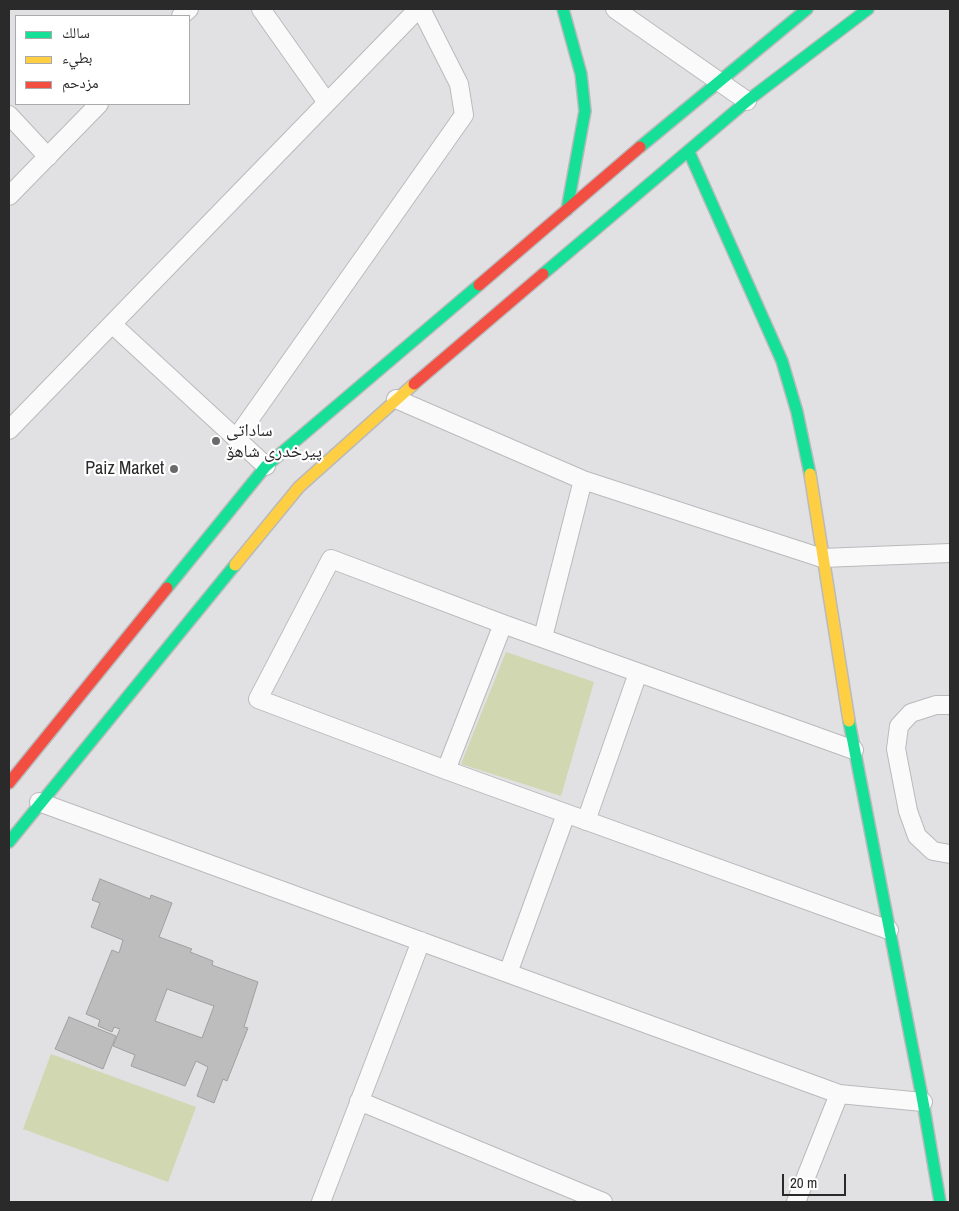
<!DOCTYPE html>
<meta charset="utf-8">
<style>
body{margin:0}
#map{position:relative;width:959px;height:1211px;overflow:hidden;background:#e1e0e2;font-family:"Archivo Narrow","Noto Naskh Arabic",sans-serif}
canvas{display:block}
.frame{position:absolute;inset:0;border:10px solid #2a2a2b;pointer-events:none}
.legend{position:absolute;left:15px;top:15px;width:175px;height:90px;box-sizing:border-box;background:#fff;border:1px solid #aaa;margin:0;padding:6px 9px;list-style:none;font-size:15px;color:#2a2a2b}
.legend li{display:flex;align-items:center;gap:10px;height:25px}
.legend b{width:25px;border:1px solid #aaa}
.scale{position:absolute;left:782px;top:1174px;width:64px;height:22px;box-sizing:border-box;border:2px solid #2a2a2b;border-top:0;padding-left:6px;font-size:15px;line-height:18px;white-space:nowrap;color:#2a2a2b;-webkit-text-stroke:4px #fff;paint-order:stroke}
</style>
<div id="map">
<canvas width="959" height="1211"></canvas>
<div class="frame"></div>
<ul class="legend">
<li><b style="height:6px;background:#16e098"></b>سالك</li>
<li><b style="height:6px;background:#ffcf43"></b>بطيء</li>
<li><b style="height:6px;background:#f24e42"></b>مزدحم</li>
</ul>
<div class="scale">20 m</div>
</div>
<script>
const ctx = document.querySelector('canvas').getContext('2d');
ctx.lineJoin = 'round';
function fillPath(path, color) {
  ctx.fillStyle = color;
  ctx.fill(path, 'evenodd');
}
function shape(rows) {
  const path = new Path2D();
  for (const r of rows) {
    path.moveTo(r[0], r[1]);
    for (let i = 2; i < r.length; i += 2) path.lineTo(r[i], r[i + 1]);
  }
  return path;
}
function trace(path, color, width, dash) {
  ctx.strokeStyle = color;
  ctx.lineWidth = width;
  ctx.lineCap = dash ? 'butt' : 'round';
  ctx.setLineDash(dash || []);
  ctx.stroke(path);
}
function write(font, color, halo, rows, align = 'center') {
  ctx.font = font + ' "Archivo Narrow","Noto Naskh Arabic",sans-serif';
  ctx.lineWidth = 4.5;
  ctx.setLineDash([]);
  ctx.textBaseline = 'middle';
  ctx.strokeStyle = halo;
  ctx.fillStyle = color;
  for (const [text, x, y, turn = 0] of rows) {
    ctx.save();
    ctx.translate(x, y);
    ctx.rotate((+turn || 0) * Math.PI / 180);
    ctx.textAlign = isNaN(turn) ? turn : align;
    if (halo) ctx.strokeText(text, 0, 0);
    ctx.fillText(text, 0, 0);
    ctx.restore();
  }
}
const green = shape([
 [506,652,594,682,561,796,461,764],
 [51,1054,196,1107,168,1182,23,1129]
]);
const building = shape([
 [100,879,150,899,151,895,172,903,159,937,192,949,190,952,213,961,212,965,258,982,244,1027,248,1028,227,1081,223,1079,214,1103,197,1096,208,1067,196,1061,185,1086,131,1066,135,1055,113,1046,120,1029,114,1027,112,1032,98,1026,100,1020,86,1014,112,950,119,953,123,940,91,927,100,903,92,900,100,879],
 [167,989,214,1006,202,1038,155,1021,167,989],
 [69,1017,116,1036,103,1069,55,1049,69,1017]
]);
const street = shape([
 [261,9,326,101],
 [615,9,747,101],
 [181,16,189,9],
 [9,115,48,157],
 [9,196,99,104],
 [112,324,266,466],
 [396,399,583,480,822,558,950,553],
 [9,430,418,9],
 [237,437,464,115,459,84,421,9],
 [543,637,583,480],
 [950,705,936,705,911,713,899,726,896,749,908,811,917,836,933,851,950,854],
 [854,750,503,624,331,559,258,699,446,770,889,930],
 [446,770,503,624],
 [39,802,839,1094,923,1102],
 [586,821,638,673],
 [508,973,566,814],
 [359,1101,603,1202],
 [321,1202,421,941],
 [796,1202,839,1094]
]);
const fast = shape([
 [563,9,581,74,585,111,567,210],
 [640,147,807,9],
 [689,152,782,361,797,412,810,474],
 [543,274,747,101,868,9],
 [167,588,266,466,479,285],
 [849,721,923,1102,940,1202],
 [9,842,235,565]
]);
const slow = shape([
 [810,474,849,721],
 [235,565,299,487,414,384]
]);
const jam = shape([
 [479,285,640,147],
 [414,384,543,274],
 [9,783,167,588]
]);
const markers = [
 [216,441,5,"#6a6a6b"],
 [174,469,5,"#6a6a6b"]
];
const poiNames = [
 ["ساداتی",226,431],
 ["پیرخدری شاهۆ",226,452],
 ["Paiz Market",164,469,"right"]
];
fillPath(green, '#d1d7b0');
fillPath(building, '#bebdbe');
trace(building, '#a09fa0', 1);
trace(street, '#bababc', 20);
trace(fast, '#bababc', 14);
trace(slow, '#bababc', 14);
trace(jam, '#bababc', 14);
trace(street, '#fafafb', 18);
trace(fast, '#16e098', 11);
trace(slow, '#ffcf43', 11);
trace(jam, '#f24e42', 11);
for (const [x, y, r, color] of markers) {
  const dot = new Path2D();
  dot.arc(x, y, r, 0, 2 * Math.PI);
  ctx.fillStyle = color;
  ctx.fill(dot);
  trace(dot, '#fff', 2);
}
write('18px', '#2a2a2b', '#fff', poiNames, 'left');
</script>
